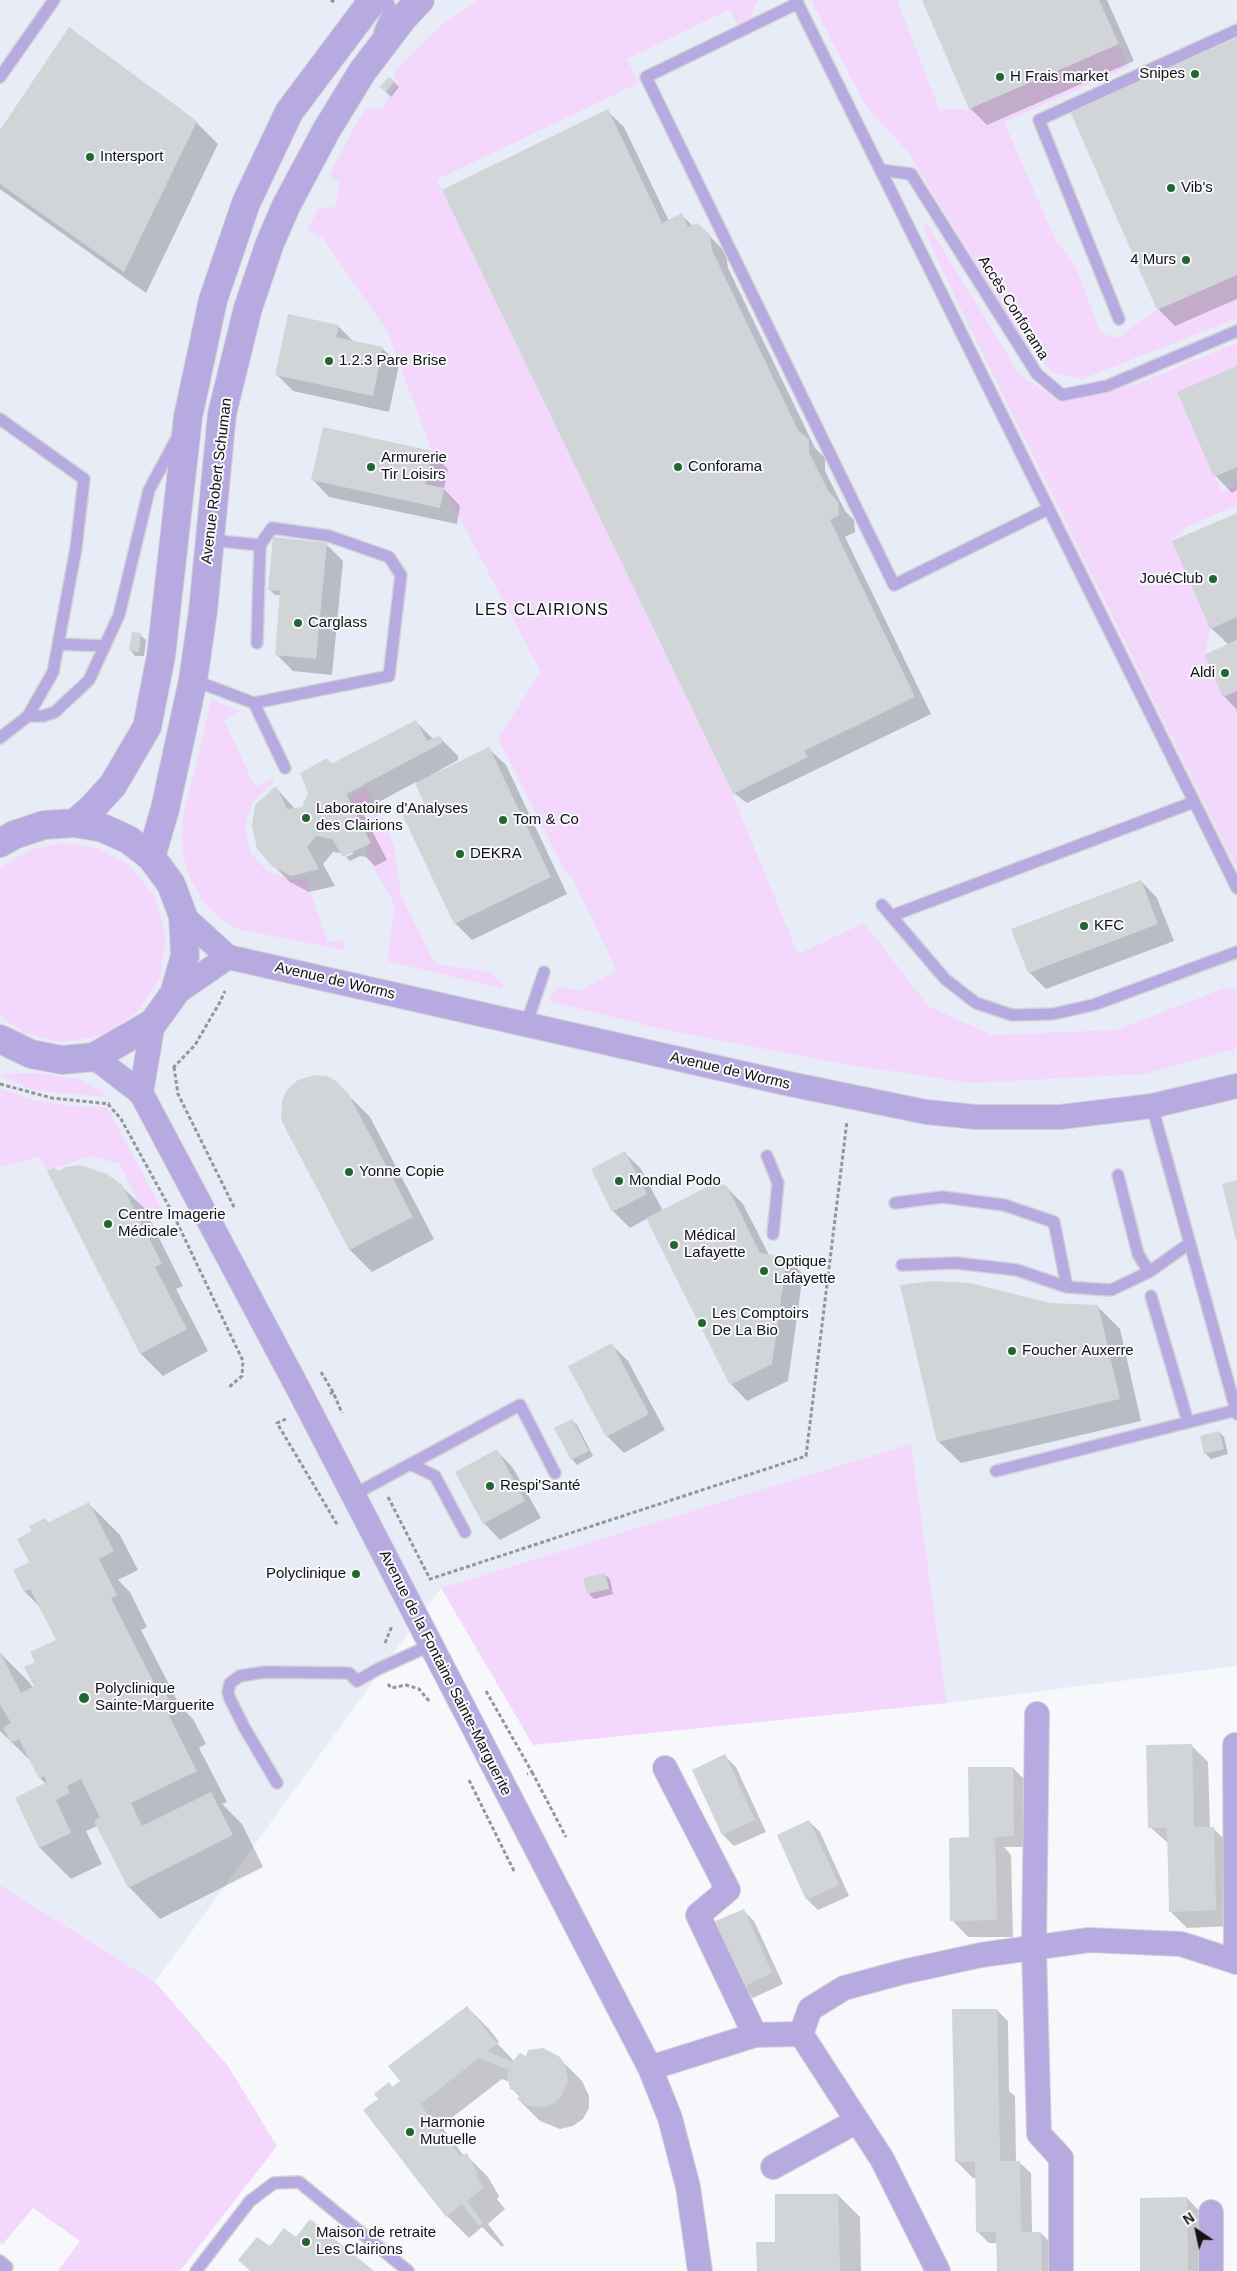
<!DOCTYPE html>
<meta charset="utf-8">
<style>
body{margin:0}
#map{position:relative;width:1237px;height:2271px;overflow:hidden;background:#f7f8fc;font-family:Helvetica,sans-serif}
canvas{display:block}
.north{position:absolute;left:1172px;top:2206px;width:50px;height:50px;-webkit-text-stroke:4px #f7f8fc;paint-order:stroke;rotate:326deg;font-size:14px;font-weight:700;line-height:20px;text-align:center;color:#131315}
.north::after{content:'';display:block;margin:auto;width:18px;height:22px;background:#131315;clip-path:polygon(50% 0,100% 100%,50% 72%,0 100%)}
</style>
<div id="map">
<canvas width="1237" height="2271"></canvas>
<div class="north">N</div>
</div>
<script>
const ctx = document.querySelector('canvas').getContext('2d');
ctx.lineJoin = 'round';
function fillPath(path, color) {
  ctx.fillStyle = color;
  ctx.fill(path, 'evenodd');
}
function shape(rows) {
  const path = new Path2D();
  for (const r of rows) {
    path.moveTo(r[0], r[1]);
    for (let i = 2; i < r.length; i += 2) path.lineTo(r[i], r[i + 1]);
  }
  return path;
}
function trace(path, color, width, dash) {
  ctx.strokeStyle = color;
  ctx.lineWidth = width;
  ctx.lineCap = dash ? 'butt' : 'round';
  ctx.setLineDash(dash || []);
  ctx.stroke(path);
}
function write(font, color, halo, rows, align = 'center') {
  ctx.font = font + ' Helvetica,sans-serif';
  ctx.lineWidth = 4;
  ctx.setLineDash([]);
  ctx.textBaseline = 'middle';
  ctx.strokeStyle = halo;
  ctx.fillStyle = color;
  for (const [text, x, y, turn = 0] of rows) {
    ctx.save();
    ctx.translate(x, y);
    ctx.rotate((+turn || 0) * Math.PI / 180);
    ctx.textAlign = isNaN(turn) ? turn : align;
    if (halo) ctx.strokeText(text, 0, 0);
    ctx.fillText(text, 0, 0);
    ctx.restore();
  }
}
const built = shape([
 [0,0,1237,0,1237,1666,947,1703,911,1445,441,1588,155,1982,0,1885]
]);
const green = shape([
 [479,0,758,0,749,21,738,27,730,9,627,59,639,83,436,180,442,190,729,787,798,954,864,923,928,1006,992,1035,1117,1030,1227,987,1237,990,1237,1048,1145,1074,972,1083,849,1065,661,1029,552,1002,549,999,559,986,579,991,617,971,572,877,564,870,498,738,541,672,444,488,425,484,432,451,387,331,323,238,307,230,319,208,336,207,340,183,329,176,357,122,366,109,383,108,397,85,394,72,444,23],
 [811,0,897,0,939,109,969,109,1119,44,1128,67,1004,122,1055,239,1075,266,1101,333,1118,338,1157,310,1237,275,1237,318,1082,379,1053,373,1026,345,908,152,866,106],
 [927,224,1020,375,1060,402,1134,385,1237,343,1237,366,1177,393,1222,492,1237,486,1237,505,1186,527,1172,541,1210,629,1205,656,1223,697,1237,691,1237,869,958,303,923,227],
 [211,699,240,711,224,720,255,787,272,779,275,781,252,803,245,826,250,852,267,871,292,880,305,877,328,942,345,940,343,950,237,929,220,919,203,901,191,880,184,858,182,838,183,815,198,758],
 [366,787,394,845,401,896,435,964,490,972,503,984,503,989,387,961,395,905,365,852,371,843,348,797],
 [63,843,98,848,129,865,155,897,166,937,160,978,137,1012,103,1036,62,1042,23,1033,0,1015,0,869,29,850],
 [8,1073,39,1073,79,1079,103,1092,108,1097,49,1092,29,1088,0,1075],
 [0,1088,32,1100,72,1106,107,1107,161,1208,144,1214,120,1164,90,1156,47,1171,39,1156,0,1168],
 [911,1444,947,1703,533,1745,441,1588],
 [0,1885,155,1982,228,2066,277,2146,180,2271,58,2271,80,2241,33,2208,2,2245,0,2243]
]);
const shadow = shape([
 [924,0,1107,0,1134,61,987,125,970,108],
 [1237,40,1237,299,1175,326,1158,309],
 [394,82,399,87,391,97,381,87],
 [607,111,624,127,669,221,681,215,693,226,698,224,726,253,728,268,815,448,825,458,825,471,845,511,854,520,855,532,845,537,931,714,747,803,734,793],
 [196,122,218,144,146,293,0,189,0,132],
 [338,326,354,342,383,349,399,365,389,412,293,391,276,374],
 [1237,367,1237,490,1232,493,1216,476],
 [431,452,448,469,444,489,460,506,457,524,329,497,313,480],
 [1237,514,1237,640,1228,644,1211,628],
 [326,544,343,561,332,675,293,671,276,654,282,595,275,595,270,590],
 [140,635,146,640,144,656,135,656,130,650],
 [1237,643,1237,710,1224,696],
 [416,722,433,739,441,739,458,756,458,760,431,775,432,777,489,749,506,765,567,894,472,940,455,923,426,804,416,782,362,811,387,860,375,866,366,857,360,856,350,861,346,857,353,854,352,851,343,853,333,852,323,864,335,886,309,892,290,882,273,865,276,788,295,809,303,808,327,760,332,764],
 [1141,881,1157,898,1174,941,1046,989,1029,972],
 [315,1076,335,1082,370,1117,434,1239,372,1272,350,1250,285,1127,294,1084,305,1078],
 [625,1153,641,1169,663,1211,726,1187,743,1204,769,1255,786,1258,803,1274,788,1381,747,1401,731,1384,648,1218,630,1228,613,1211],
 [49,1172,60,1172,121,1186,144,1208,183,1286,176,1289,208,1351,163,1376,141,1354],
 [1050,1304,1098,1307,1120,1329,1141,1421,961,1463,939,1442],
 [612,1345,628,1361,665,1430,624,1453,607,1436],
 [572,1420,577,1425,593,1456,577,1465,572,1459],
 [1219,1432,1224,1437,1228,1454,1211,1459,1205,1453],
 [497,1451,513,1468,541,1518,500,1540,484,1523],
 [88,1503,120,1535,138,1570,118,1580,130,1592,147,1627,141,1630,180,1706,193,1719,206,1744,199,1748,227,1802,222,1804,242,1824,263,1867,160,1919,129,1887,97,1826,86,1831,102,1864,71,1879,40,1848,46,1784,40,1778,34,1764,0,1731,0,1653,29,1682,33,1688,35,1687,37,1662,58,1640,41,1608,25,1592,15,1570,30,1563,34,1531,45,1519,49,1524],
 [604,1574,610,1579,613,1594,594,1599,589,1594],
 [1191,1745,1208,1762,1210,1828,1213,1828,1230,1845,1232,1926,1187,1928,1170,1911,1169,1844,1150,1827],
 [725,1756,736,1767,766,1832,734,1846,723,1835,693,1770],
 [1013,1768,1024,1779,1025,1847,1004,1847,1011,1855,1013,1937,968,1937,952,1920,972,1839],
 [809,1821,820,1832,849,1896,818,1910,807,1899],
 [743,1910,754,1921,783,1984,753,1998,741,1987],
 [467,2007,489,2029,499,2042,497,2043,514,2061,526,2057,559,2058,582,2081,589,2096,589,2108,583,2119,573,2126,560,2129,540,2121,518,2099,520,2097,511,2088,510,2082,502,2079,441,2126,464,2156,466,2155,488,2177,499,2196,497,2199,505,2209,488,2224,504,2245,502,2247,482,2227,469,2238,447,2216,393,2088,402,2081],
 [997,2010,1008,2021,1009,2091,1015,2096,1016,2162,1019,2162,1031,2173,1032,2233,1041,2233,1052,2244,1052,2271,998,2271,998,2243,989,2243,978,2232,976,2178,973,2178,956,2161],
 [838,2195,860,2217,861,2271,758,2271],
 [1187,2198,1203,2215,1204,2271,1142,2271]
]);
const building = shape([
 [922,0,1099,0,1119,44,969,109],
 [69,27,197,121,124,272,0,184,0,130],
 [1237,38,1237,275,1157,310,1070,111],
 [389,77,395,81,386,92,379,87],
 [608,109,662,223,682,213,688,227,698,223,710,235,712,250,798,430,809,440,809,453,829,492,838,502,839,515,830,520,915,697,804,751,808,757,733,794,442,190],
 [288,314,339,325,336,337,383,347,373,396,275,375],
 [1237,366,1237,467,1214,477,1177,392],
 [323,427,432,451,425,484,444,488,440,508,311,480],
 [1237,513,1237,617,1210,629,1172,541],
 [273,537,327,543,316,659,275,655,280,591,268,590],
 [132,632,141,633,139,652,129,651],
 [1237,640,1237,691,1223,697,1204,655],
 [416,720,427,741,438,736,442,738,442,743,346,794,371,843,343,857,332,839,316,836,307,847,319,869,291,876,272,866,257,849,252,826,255,805,276,786,287,809,302,807,308,793,300,773,327,758,331,764],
 [489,747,551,877,454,924,402,814,424,803,415,783],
 [1141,880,1158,924,1028,973,1011,929],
 [315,1075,327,1076,336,1081,348,1093,413,1217,349,1250,281,1119,282,1100,287,1090,298,1080],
 [625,1151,647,1194,612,1212,591,1169],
 [80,1165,107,1174,122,1185,162,1264,155,1267,187,1329,140,1354,47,1171,54,1168,60,1171,65,1167],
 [1237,1180,1237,1240,1236,1240,1222,1184],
 [717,1182,727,1186,760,1253,787,1257,772,1364,730,1385,646,1218],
 [932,1281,970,1283,1050,1303,1098,1305,1120,1399,937,1442,900,1285],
 [612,1343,649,1414,606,1437,568,1366],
 [572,1419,589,1451,571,1460,554,1428],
 [1219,1431,1224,1449,1204,1454,1200,1436],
 [497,1449,525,1501,483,1524,455,1472],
 [89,1502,114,1551,99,1559,117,1595,111,1598,157,1689,162,1687,176,1713,169,1716,197,1771,131,1803,142,1826,211,1792,233,1835,128,1888,94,1821,100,1818,81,1779,67,1786,70,1793,56,1800,71,1833,39,1848,15,1798,47,1782,44,1776,39,1779,19,1739,11,1743,3,1728,11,1723,0,1704,0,1652,21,1693,34,1686,24,1667,35,1662,30,1652,56,1640,30,1589,24,1592,13,1570,29,1562,17,1539,32,1531,29,1526,45,1518,47,1523],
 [605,1573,609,1589,587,1594,583,1578],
 [1192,1744,1194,1827,1214,1827,1216,1910,1169,1912,1167,1828,1148,1828,1146,1745],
 [725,1754,755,1820,722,1835,692,1770],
 [968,1767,1013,1767,1014,1836,995,1837,997,1920,950,1921,949,1838,969,1837],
 [809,1820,839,1885,806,1900,777,1835],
 [744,1909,772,1973,740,1988,711,1923],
 [467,2006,497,2044,487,2051,512,2062,520,2053,526,2056,528,2050,543,2048,560,2057,565,2065,568,2080,561,2097,555,2102,545,2107,529,2106,517,2099,521,2094,510,2089,507,2075,509,2070,479,2058,420,2104,460,2156,467,2153,478,2174,476,2176,484,2187,467,2201,483,2223,479,2226,462,2204,446,2217,363,2110,378,2099,374,2094,389,2082,392,2087,400,2081,388,2066],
 [952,2009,997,2009,1000,2161,1020,2161,1021,2232,1041,2232,1042,2271,997,2271,996,2232,976,2232,975,2162,955,2162],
 [775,2194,838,2194,840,2271,757,2271,756,2242,775,2242],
 [1187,2197,1188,2271,1140,2271,1140,2198],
 [310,2219,374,2271,250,2271,238,2260,257,2237,270,2246,284,2228,296,2237]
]);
const path = shape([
 [331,0,334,2],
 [174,1067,178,1094,235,1209],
 [173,1068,195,1045,220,1002,225,991],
 [0,1084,52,1098,110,1104],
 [108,1104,121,1119,173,1214,243,1361,242,1376,228,1388],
 [321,1372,333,1392],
 [330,1394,333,1392,342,1413],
 [286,1419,277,1423,338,1526],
 [388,1497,430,1579,806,1456,847,1121],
 [385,1643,392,1626],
 [388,1684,391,1688,406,1685,419,1689,429,1701],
 [486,1691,532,1772,527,1774],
 [532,1772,566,1837],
 [469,1780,514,1871]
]);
const service = shape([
 [796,0,1237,888],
 [798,3,646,77,894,585,1048,509],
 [380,31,390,8,387,0],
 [0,77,54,0],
 [881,170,911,174,1037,374,1062,395,1107,386,1237,331],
 [1119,319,1039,120,1237,30],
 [0,419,84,479,76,548,53,672,28,716,0,738],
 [209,540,260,545,257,643],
 [58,644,105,646],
 [193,680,254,703,285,768],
 [254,703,389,676,401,575,389,557,329,536,272,528,260,545],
 [28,716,43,716,55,712,89,680,119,615,149,490,178,436],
 [882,905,945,979,976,1003,1012,1015,1053,1014,1093,1005,1237,952],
 [891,916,1194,802],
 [526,1025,544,972],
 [1152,1106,1237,1414],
 [767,1156,778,1183,773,1234],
 [1118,1175,1138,1254,1149,1272],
 [895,1203,942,1197,1004,1205,1054,1222,1067,1287],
 [902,1265,956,1263,1017,1270,1067,1287,1111,1290,1149,1272,1190,1243],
 [1151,1296,1188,1422],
 [410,1464,435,1476,465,1532],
 [996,1471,1236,1410],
 [353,1495,520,1405,555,1473],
 [277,1783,244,1727,230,1699,228,1692,230,1683,240,1676,265,1672,349,1673,357,1681,378,1669,431,1645],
 [0,2261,7,2267,4,2271],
 [196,2271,250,2201,274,2183,299,2182,408,2271]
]);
const minor = shape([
 [183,916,228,957,785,1083,926,1112,976,1117,1060,1117,1152,1106,1237,1086],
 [174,994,228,957],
 [94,1057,141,1093,300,1392,650,2068,670,2118,688,2187,700,2271],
 [141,1093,153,1023],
 [1037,1714,1034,1948,1039,2134,1061,2158,1061,2271],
 [1235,1745,1236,1962],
 [665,1768,728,1890,698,1915,755,2035],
 [650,2068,755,2035,801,2034],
 [773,2167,857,2121],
 [1211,2212,1211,2271],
 [938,2271,882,2159,801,2034,810,2009,844,1988,903,1972,981,1955,1089,1940,1181,1944,1237,1962]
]);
const tertiary = shape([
 [75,823,92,808,113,785,147,727,161,656,188,417,213,300,246,203,289,112,373,0],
 [0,843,14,835,44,825,75,823,103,828,129,840,151,857,171,884,183,916,185,956,174,994,153,1023,94,1057,62,1060,31,1054,0,1039],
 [151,857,165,809,193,680,203,611,222,414,248,308,270,243,286,206,326,131,362,72,403,18,420,0]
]);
const markers = [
 [1195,74,5,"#236631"],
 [1000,77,5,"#236631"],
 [90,157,5,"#236631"],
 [1171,188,5,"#236631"],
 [1186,260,5,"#236631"],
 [329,361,5,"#236631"],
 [371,467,5,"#236631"],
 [678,467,5,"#236631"],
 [1213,579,5,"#236631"],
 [298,623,5,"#236631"],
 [1225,673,5,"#236631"],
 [306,818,5,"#236631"],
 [503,820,5,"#236631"],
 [460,854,5,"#236631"],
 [1084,926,5,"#236631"],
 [349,1172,5,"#236631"],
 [619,1181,5,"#236631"],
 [108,1224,5,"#236631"],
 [674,1245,5,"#236631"],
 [764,1271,5,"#236631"],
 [702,1323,5,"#236631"],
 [1012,1351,5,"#236631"],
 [490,1486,5,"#236631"],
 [356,1574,5,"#236631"],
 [84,1698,6,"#236631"],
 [410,2132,5,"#236631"],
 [306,2242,5,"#236631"]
];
const poiNames = [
 ["Snipes",1185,74,"right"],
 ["H Frais market",1010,77],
 ["Intersport",100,157],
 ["Vib's",1181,188],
 ["4 Murs",1176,260,"right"],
 ["1.2.3 Pare Brise",339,361],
 ["Armurerie",381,458],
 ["Tir Loisirs",381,475],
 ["Conforama",688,467],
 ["JouéClub",1203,579,"right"],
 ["Carglass",308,623],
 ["Aldi",1215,673,"right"],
 ["Laboratoire d'Analyses",316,809],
 ["des Clairions",316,826],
 ["Tom & Co",513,820],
 ["DEKRA",470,854],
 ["KFC",1094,926],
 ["Yonne Copie",359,1172],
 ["Mondial Podo",629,1181],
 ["Centre Imagerie",118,1215],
 ["Médicale",118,1232],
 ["Médical",684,1236],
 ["Lafayette",684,1253],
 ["Optique",774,1262],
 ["Lafayette",774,1279],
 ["Les Comptoirs",712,1314],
 ["De La Bio",712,1331],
 ["Foucher Auxerre",1022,1351],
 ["Respi'Santé",500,1486],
 ["Polyclinique",346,1574,"right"],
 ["Polyclinique",95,1689],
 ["Sainte-Marguerite",95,1706],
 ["Harmonie",420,2123],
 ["Mutuelle",420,2140],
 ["Maison de retraite",316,2233],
 ["Les Clairions",316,2250]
];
const streetNames = [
 ["Accès Conforama",1013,308,58],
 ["Avenue Robert Schuman",217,481,-83],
 ["Avenue de Worms",335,981,13],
 ["Avenue de Worms",730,1071,13],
 ["Avenue de la Fontaine Sainte-Marguerite",445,1673,63]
];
const neighbourhoodNames = [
 ["LES CLAIRIONS",542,611]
];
fillPath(built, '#e8ecf6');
fillPath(green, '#f4d7fc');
fillPath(shadow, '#0003');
fillPath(building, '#d2d5d8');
trace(service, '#d3d3d7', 14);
trace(minor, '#d3d3d7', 26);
trace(tertiary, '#d3d3d7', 30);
trace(path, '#959699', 3, [4, 2.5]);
trace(service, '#b6aae0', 11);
trace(minor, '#b6aae0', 24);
trace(tertiary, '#b6aae0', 28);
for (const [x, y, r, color] of markers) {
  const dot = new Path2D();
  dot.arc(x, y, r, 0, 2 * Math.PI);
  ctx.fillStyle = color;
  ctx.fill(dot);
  trace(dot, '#f7f8fc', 2);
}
write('15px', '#131315', '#f7f8fc', poiNames, 'left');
write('15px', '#131315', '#f7f8fc', streetNames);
ctx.letterSpacing = '1px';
write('16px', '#131315', '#f7f8fc', neighbourhoodNames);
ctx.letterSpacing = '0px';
</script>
